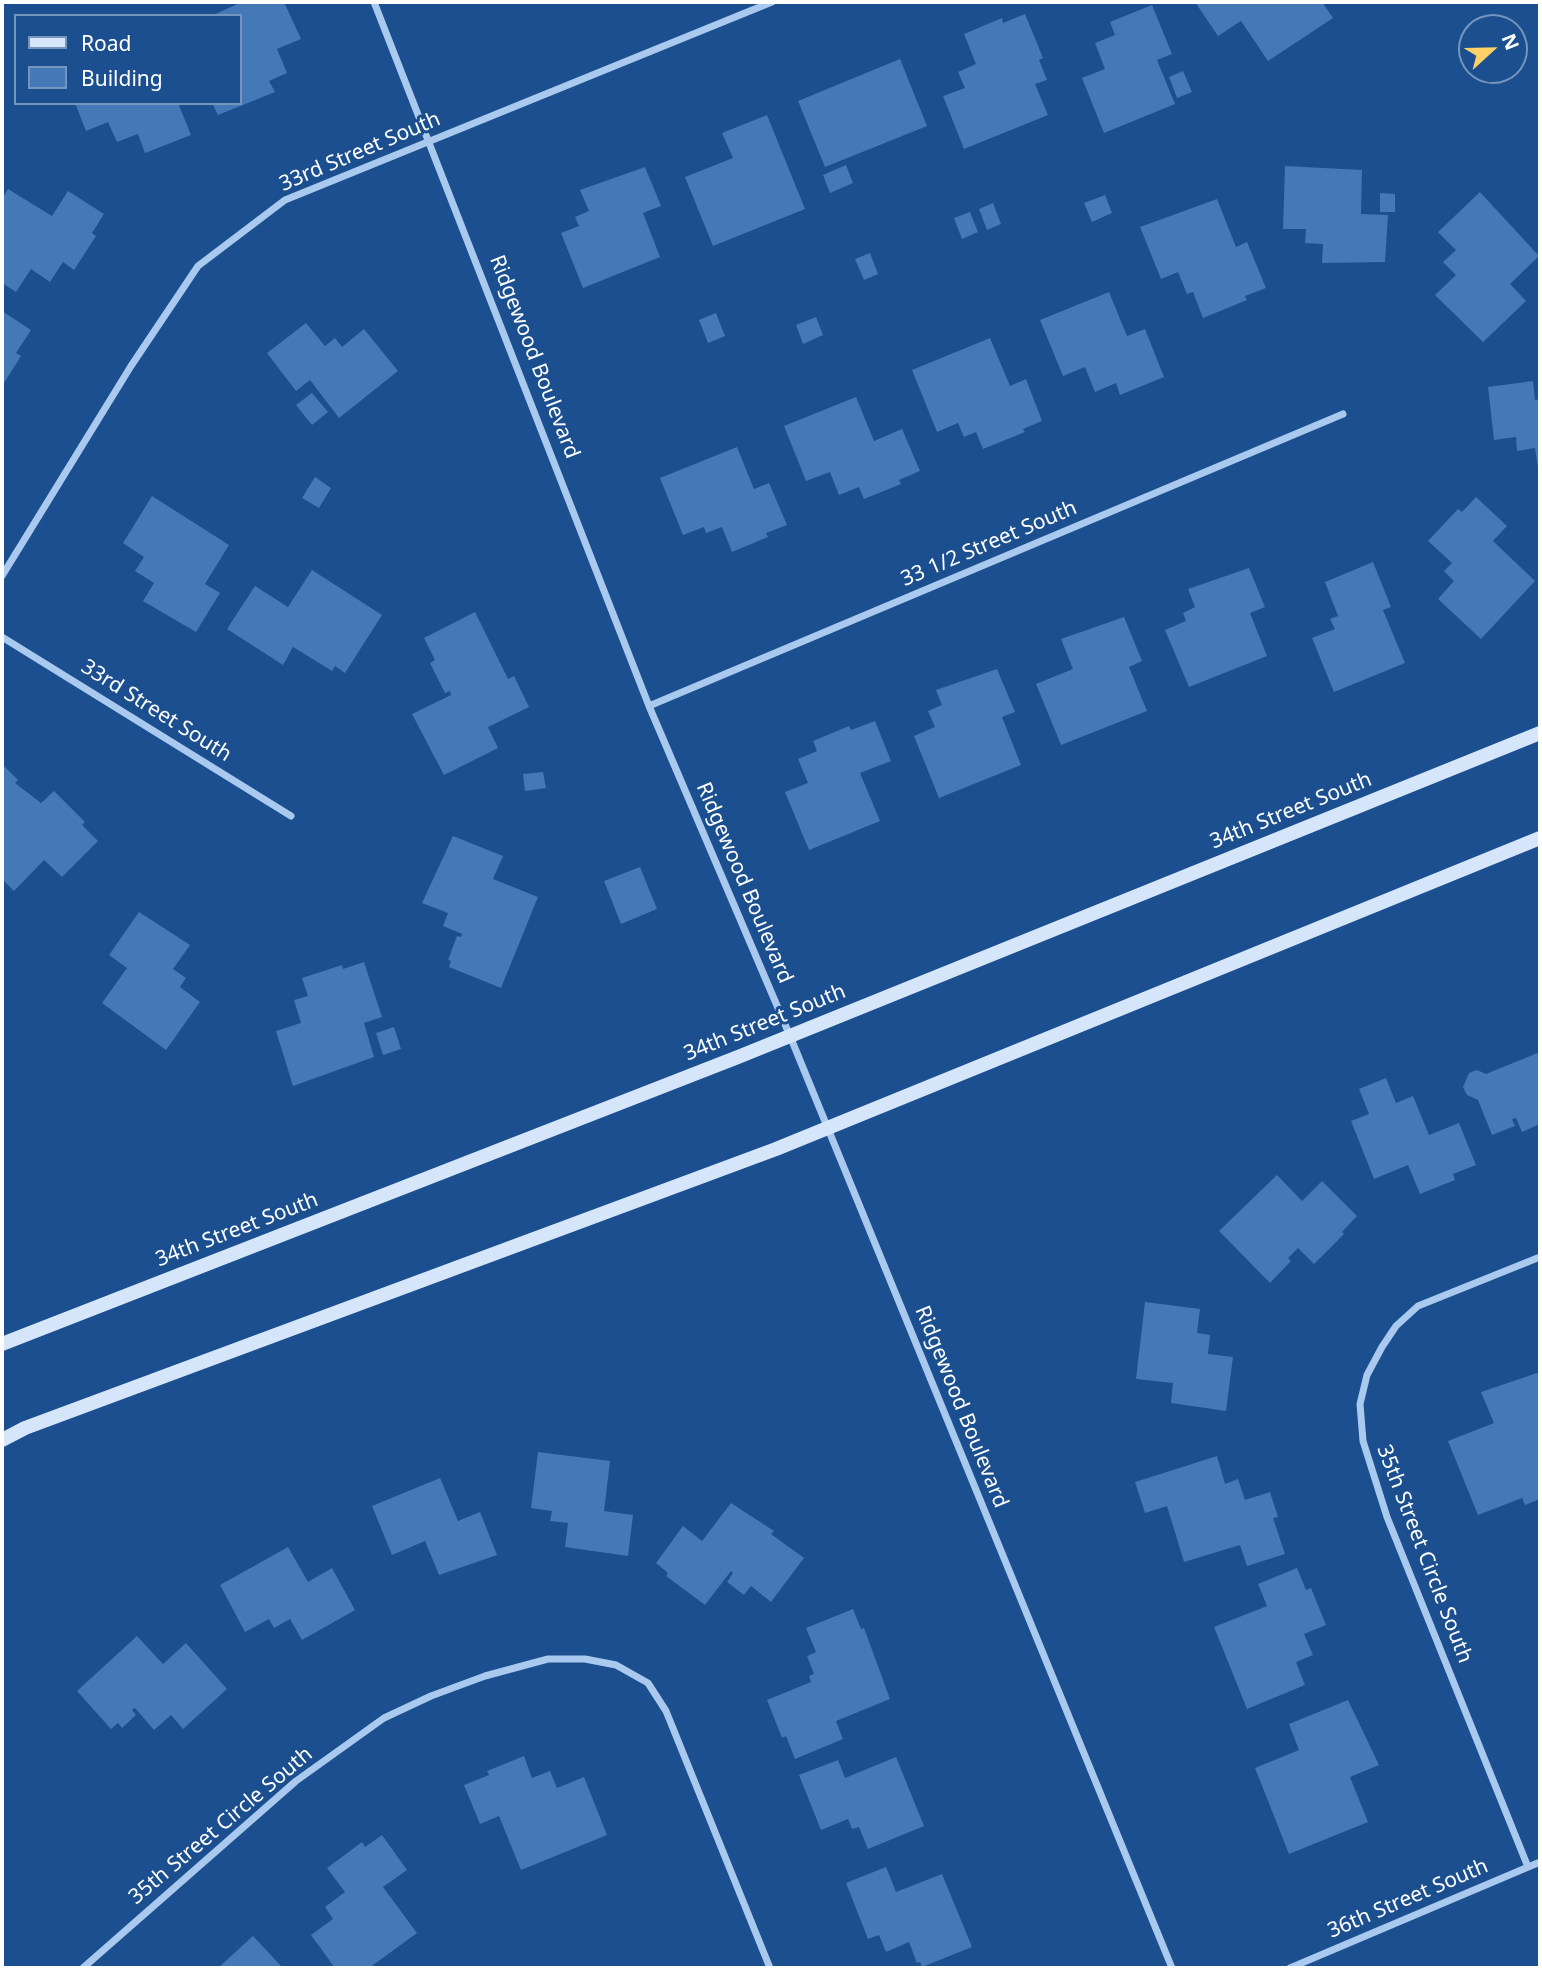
<!DOCTYPE html>
<style>
body{margin:0}
#map{position:relative;width:1542px;height:1970px;overflow:hidden;background:#1b4f8f;font-family:"Noto Sans",sans-serif}
canvas{display:block}
.frame{position:absolute;inset:0;border:4px solid #fff;pointer-events:none}
.legend{position:absolute;left:14px;top:14px;width:228px;height:91px;box-sizing:border-box;background:#1b4f8f;border:2px solid #7695bc;margin:0;padding:9px 12px;list-style:none;font-size:21px;color:#fff}
.legend li{display:flex;align-items:center;gap:14px;height:35px}
.legend b{width:35px;border:2px solid #7695bc}
.north{position:absolute;left:1458px;top:14px;width:70px;height:70px;box-sizing:border-box;background:#1b4f8f;border:2px solid #7695bc;border-radius:50%;rotate:68deg;font-size:19px;font-weight:700;line-height:28px;text-align:center;color:#fff}
.north::after{content:'';display:block;margin:auto;width:24px;height:32px;background:#ffd166;clip-path:polygon(50% 0,100% 100%,50% 72%,0 100%)}
</style>
<div id="map">
<canvas width="1542" height="1970"></canvas>
<div class="frame"></div>
<ul class="legend">
<li><b style="height:9px;background:#d6e6fa"></b>Road</li>
<li><b style="height:19px;background:#4478b7"></b>Building</li>
</ul>
<div class="north">N</div>
</div>
<script>
const ctx = document.querySelector('canvas').getContext('2d');
ctx.lineJoin = 'round';
function fillPath(path, color) {
  ctx.fillStyle = color;
  ctx.fill(path, 'evenodd');
}
function shape(rows) {
  const path = new Path2D();
  for (const r of rows) {
    path.moveTo(r[0], r[1]);
    for (let i = 2; i < r.length; i += 2) path.lineTo(r[i], r[i + 1]);
  }
  return path;
}
function trace(path, color, width, dash) {
  ctx.strokeStyle = color;
  ctx.lineWidth = width;
  ctx.lineCap = dash ? 'butt' : 'round';
  ctx.setLineDash(dash || []);
  ctx.stroke(path);
}
function write(font, color, halo, rows, align = 'center') {
  ctx.font = font + ' "Noto Sans",sans-serif';
  ctx.lineWidth = 6;
  ctx.setLineDash([]);
  ctx.textBaseline = 'middle';
  ctx.strokeStyle = halo;
  ctx.fillStyle = color;
  for (const [text, x, y, turn = 0] of rows) {
    ctx.save();
    ctx.translate(x, y);
    ctx.rotate((+turn || 0) * Math.PI / 180);
    ctx.textAlign = isNaN(turn) ? turn : align;
    if (halo) ctx.strokeText(text, 0, 0);
    ctx.fillText(text, 0, 0);
    ctx.restore();
  }
}
const building = shape([
 [242,2,284,2,301,39,277,49,287,73,269,81,275,92,218,115,212,103,240,103,240,16,211,16],
 [1195,2,1322,2,1333,18,1268,61,1241,21,1218,36],
 [1152,5,1172,54,1157,60,1175,104,1104,133,1082,78,1105,69,1095,43,1115,35,1110,22],
 [1025,14,1043,58,1039,60,1047,80,1035,84,1048,115,964,149,943,96,965,88,958,72,976,64,964,34,1002,18,1003,23],
 [900,59,927,126,825,167,798,101],
 [1183,71,1192,92,1177,98,1169,77],
 [75,103,178,103,191,135,145,153,138,134,117,142,108,122,86,131],
 [767,115,805,209,713,246,685,177,733,158,722,133],
 [846,165,853,183,830,193,823,175],
 [1285,166,1362,170,1361,214,1388,215,1385,262,1322,263,1323,244,1305,243,1306,229,1283,229],
 [645,167,661,206,643,213,660,257,583,288,561,233,579,226,575,217,589,211,580,190],
 [8,189,52,216,68,191,104,214,92,233,96,236,74,270,63,262,50,282,31,269,16,292,2,283,2,199],
 [1480,192,1539,256,1510,284,1526,301,1483,342,1435,295,1456,275,1443,262,1456,250,1438,232],
 [1380,193,1395,194,1395,212,1380,212],
 [1105,195,1112,213,1092,222,1084,203],
 [1217,199,1236,247,1247,242,1266,288,1245,296,1247,300,1203,318,1193,292,1187,294,1178,272,1161,279,1140,227],
 [993,203,1001,224,987,230,979,209],
 [970,212,978,232,962,239,954,218],
 [870,253,878,274,864,280,855,259],
 [1109,292,1127,336,1145,329,1164,377,1120,395,1116,383,1095,392,1085,367,1063,376,1040,320],
 [2,311,31,330,16,353,21,356,2,386],
 [716,313,725,336,708,343,699,320],
 [816,317,823,335,803,344,796,325],
 [306,323,325,346,335,338,342,347,364,329,398,371,339,418,310,380,296,391,267,353],
 [990,338,1010,386,1026,379,1042,421,1023,429,1025,432,983,449,976,432,964,437,958,423,937,432,912,370],
 [1533,381,1535,400,1540,399,1540,481,1535,448,1517,451,1516,437,1494,440,1488,387],
 [312,393,328,412,312,425,296,405],
 [856,397,874,441,902,429,920,471,899,480,901,484,864,499,859,487,839,495,830,472,806,481,784,426],
 [737,447,754,489,769,483,787,525,766,533,768,537,732,552,722,527,706,533,704,527,683,535,660,478],
 [315,477,331,488,319,508,302,498],
 [152,496,229,545,205,584,220,593,196,632,143,601,154,583,135,571,144,557,123,543],
 [1476,497,1507,526,1493,541,1535,581,1481,639,1438,599,1454,581,1444,571,1452,563,1428,541,1458,509,1462,512],
 [1373,562,1391,607,1383,610,1405,663,1334,692,1312,638,1335,629,1330,619,1338,616,1325,582],
 [1249,568,1265,607,1250,613,1267,656,1189,687,1165,630,1186,621,1183,613,1195,607,1188,589],
 [312,570,382,615,345,673,335,666,332,671,293,647,283,665,227,629,255,586,288,607],
 [475,612,508,679,514,676,529,707,488,727,498,748,444,775,412,714,451,695,450,691,445,693,430,663,435,660,424,638],
 [1124,617,1142,661,1129,667,1147,711,1061,745,1036,684,1073,669,1061,639],
 [997,669,1015,712,1002,717,1021,765,939,798,914,736,935,727,928,711,942,705,936,690],
 [875,721,891,761,860,773,880,821,809,850,785,792,808,783,798,759,817,751,813,741,849,726,851,730],
 [2,764,18,780,15,783,41,803,54,791,85,822,82,825,98,841,62,877,44,860,14,891,2,879],
 [543,772,546,788,525,791,523,774],
 [453,836,503,856,493,879,538,897,501,988,449,967,451,961,448,960,457,936,461,937,462,934,443,926,448,913,422,903],
 [640,867,657,909,621,924,604,881],
 [139,912,190,945,173,969,186,978,180,987,200,1002,166,1050,102,1003,127,968,109,955],
 [364,962,382,1017,364,1023,374,1057,293,1086,276,1031,301,1023,294,1000,308,996,302,978,342,965,343,969],
 [394,1027,401,1049,383,1055,376,1033],
 [1540,1052,1540,1124,1522,1132,1516,1118,1512,1119,1515,1126,1492,1135,1478,1100,1467,1095,1463,1087,1469,1073,1477,1070,1486,1074],
 [1386,1078,1396,1103,1413,1096,1429,1135,1459,1123,1476,1165,1453,1174,1455,1180,1420,1194,1408,1165,1374,1179,1351,1121,1369,1114,1359,1089],
 [1277,1175,1302,1201,1322,1181,1357,1216,1342,1232,1344,1234,1314,1264,1298,1248,1288,1258,1291,1261,1270,1283,1219,1231],
 [1145,1302,1200,1309,1197,1333,1210,1335,1208,1354,1233,1357,1226,1411,1171,1403,1173,1383,1136,1379],
 [1540,1372,1540,1499,1525,1505,1522,1498,1478,1515,1448,1441,1494,1423,1481,1392],
 [538,1452,610,1461,604,1511,633,1515,628,1556,565,1547,568,1523,550,1521,552,1511,531,1508],
 [1217,1456,1225,1484,1238,1479,1245,1500,1270,1492,1278,1517,1273,1518,1285,1554,1247,1566,1240,1545,1184,1562,1167,1506,1145,1513,1135,1482],
 [440,1478,458,1521,480,1512,497,1555,439,1575,425,1541,392,1555,372,1506],
 [731,1503,774,1531,771,1534,804,1558,771,1602,751,1586,744,1595,727,1582,733,1573,731,1571,705,1605,666,1576,668,1573,656,1563,683,1526,702,1541],
 [288,1547,308,1582,332,1568,355,1610,302,1640,290,1619,274,1628,269,1619,245,1632,220,1585],
 [1297,1568,1306,1590,1311,1588,1326,1625,1304,1634,1313,1655,1296,1662,1305,1685,1247,1709,1214,1627,1267,1606,1258,1584],
 [853,1609,861,1629,864,1628,890,1699,836,1721,843,1739,795,1759,786,1736,782,1738,767,1700,811,1682,809,1676,814,1674,807,1656,816,1652,806,1628],
 [137,1636,163,1664,186,1643,227,1689,183,1729,171,1715,154,1730,135,1708,132,1710,136,1715,122,1728,118,1723,111,1729,77,1691],
 [1348,1700,1379,1765,1350,1777,1368,1822,1289,1854,1255,1768,1299,1750,1289,1724],
 [524,1756,532,1778,550,1771,557,1788,584,1777,607,1835,521,1870,499,1816,480,1824,464,1785,489,1775,487,1771],
 [896,1757,924,1826,868,1849,859,1827,852,1829,848,1819,821,1830,799,1775,838,1760,845,1778],
 [382,1835,407,1870,383,1887,417,1933,369,1968,335,1968,311,1935,333,1919,325,1907,345,1892,327,1868,362,1842,365,1847],
 [886,1867,896,1892,942,1874,972,1947,922,1967,920,1962,917,1963,909,1942,886,1952,879,1935,868,1939,846,1883],
 [253,1936,283,1968,218,1968]
]);
const minor = shape([
 [374,2,649,706,790,1036,1172,1968],
 [2,576,131,366,198,266,285,200,772,2],
 [2,637,291,816],
 [649,706,1343,414],
 [1528,1867,1387,1517,1363,1441,1360,1404,1367,1375,1382,1347,1396,1326,1418,1306,1540,1257],
 [83,1968,296,1781,384,1718,431,1696,485,1676,548,1659,585,1659,616,1665,648,1683,666,1711,770,1968],
 [1290,1968,1540,1862]
]);
const secondary = shape([
 [2,1344,738,1057,1540,733],
 [2,1440,25,1428,776,1149,1540,838]
]);
const streetNames = [
 ["33rd Street South",360,152,-23],
 ["Ridgewood Boulevard",534,357,69],
 ["33 1/2 Street South",989,544,-23],
 ["33rd Street South",156,711,32],
 ["34th Street South",1291,811,-22],
 ["Ridgewood Boulevard",744,883,67],
 ["34th Street South",765,1023,-22],
 ["34th Street South",237,1230,-21],
 ["Ridgewood Boulevard",961,1407,68],
 ["35th Street Circle South",1424,1554,69],
 ["35th Street Circle South",221,1826,-40],
 ["36th Street South",1408,1899,-23]
];
fillPath(building, '#4478b7');
trace(minor, '#a9c9ee', 7);
trace(secondary, '#d6e6fa', 14);
write('21px', '#fff', '#1b4f8f', streetNames);
</script>
